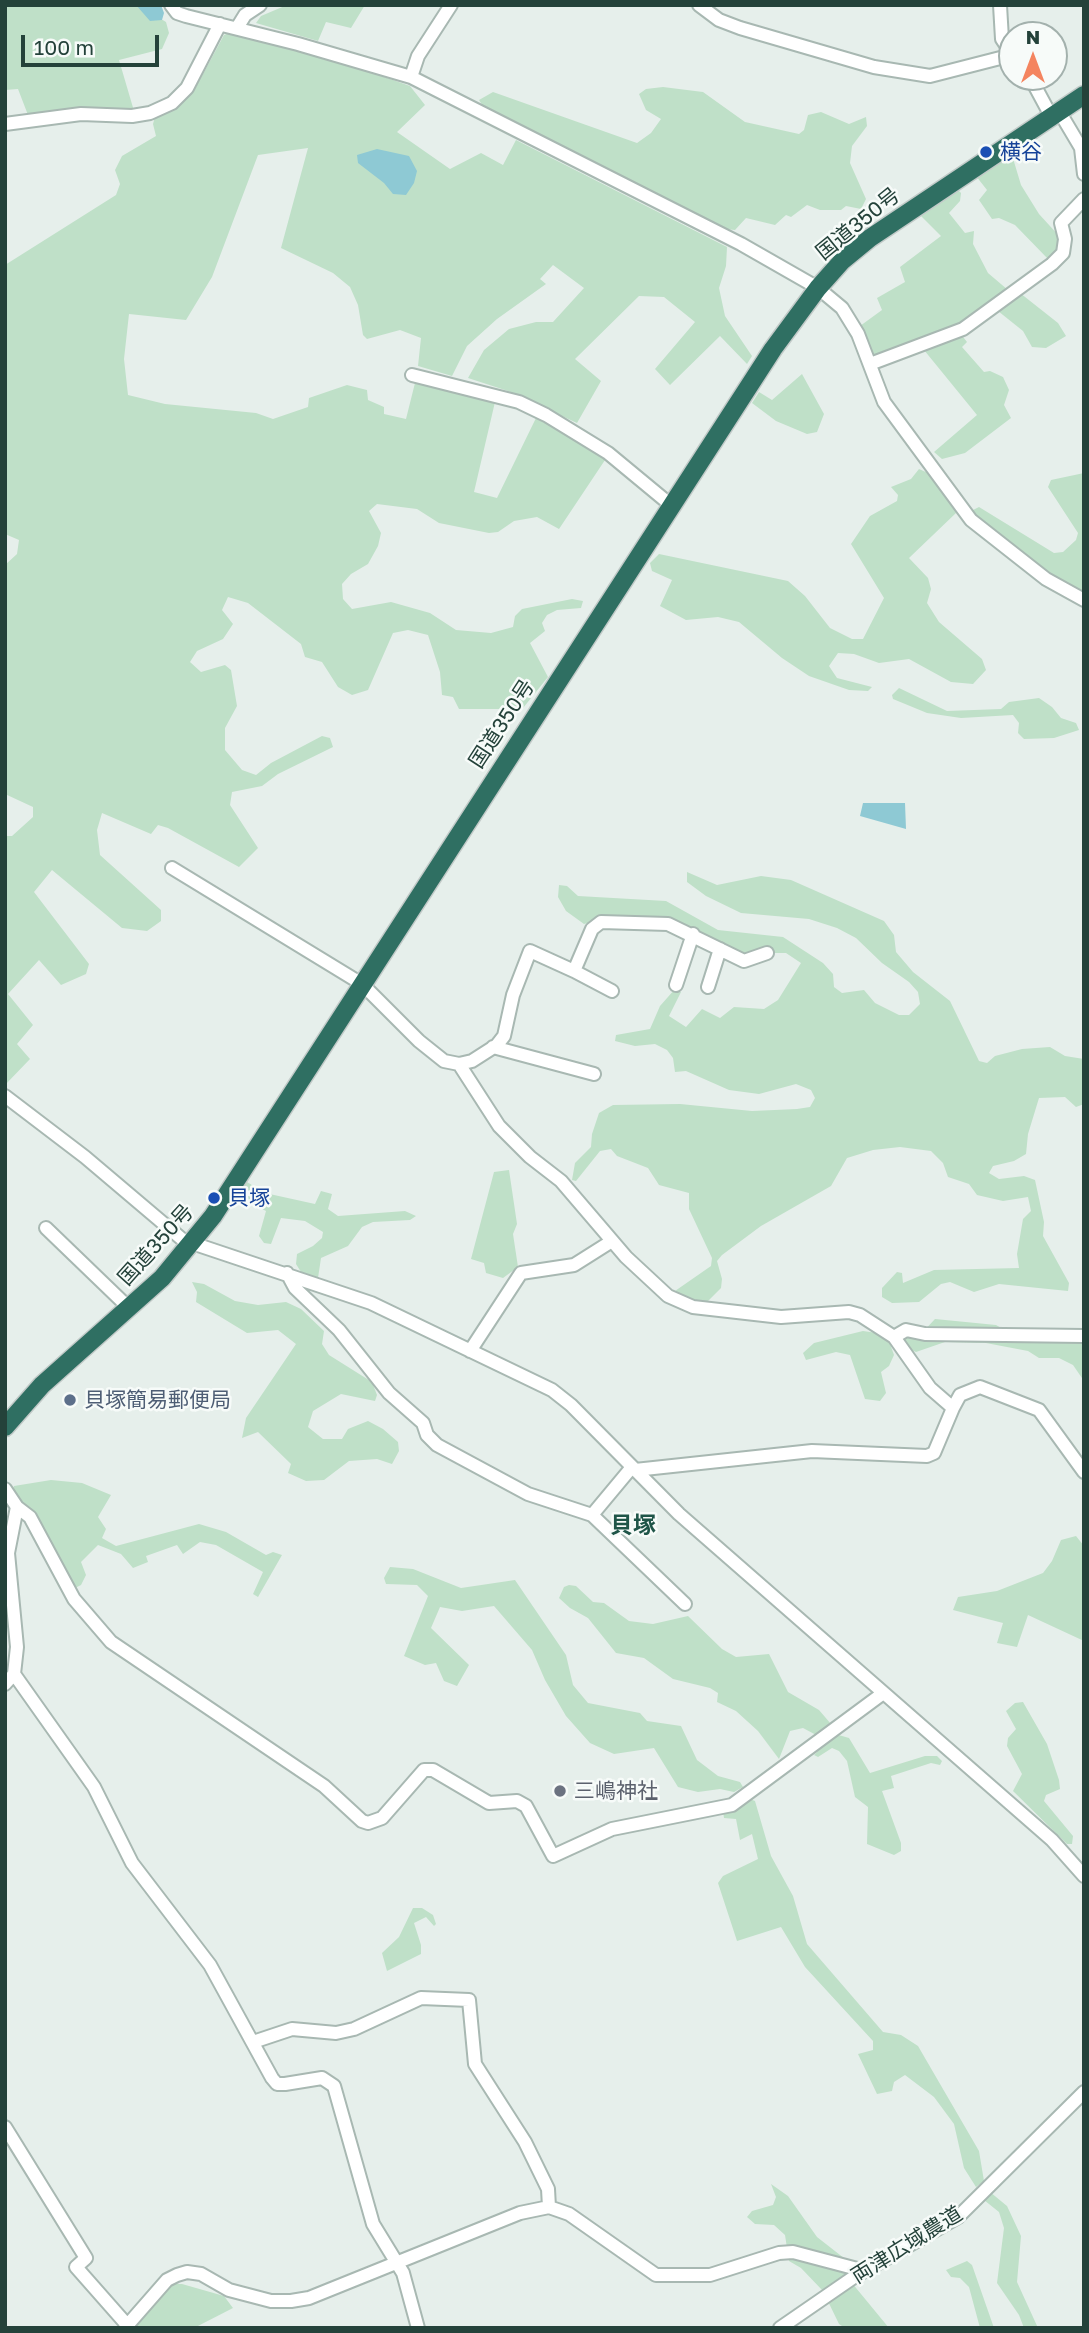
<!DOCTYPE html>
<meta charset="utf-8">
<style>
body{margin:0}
#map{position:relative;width:1089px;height:2333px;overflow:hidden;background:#e6efeb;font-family:"Golos Text",sans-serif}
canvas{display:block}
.frame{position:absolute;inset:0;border:7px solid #24423a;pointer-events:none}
.north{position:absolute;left:998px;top:21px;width:70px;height:70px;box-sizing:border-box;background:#f7fbf9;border:2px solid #a3b1ad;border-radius:50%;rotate:0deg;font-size:19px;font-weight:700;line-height:28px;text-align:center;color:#24423a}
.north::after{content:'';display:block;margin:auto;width:24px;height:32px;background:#f4845f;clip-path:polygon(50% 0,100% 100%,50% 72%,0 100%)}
.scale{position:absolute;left:21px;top:35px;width:138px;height:32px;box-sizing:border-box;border:4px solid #24423a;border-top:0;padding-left:9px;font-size:21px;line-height:24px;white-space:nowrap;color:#24423a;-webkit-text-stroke:5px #f7fbf9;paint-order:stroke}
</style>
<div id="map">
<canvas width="1089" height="2333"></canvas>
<div class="frame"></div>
<div class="north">N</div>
<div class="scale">100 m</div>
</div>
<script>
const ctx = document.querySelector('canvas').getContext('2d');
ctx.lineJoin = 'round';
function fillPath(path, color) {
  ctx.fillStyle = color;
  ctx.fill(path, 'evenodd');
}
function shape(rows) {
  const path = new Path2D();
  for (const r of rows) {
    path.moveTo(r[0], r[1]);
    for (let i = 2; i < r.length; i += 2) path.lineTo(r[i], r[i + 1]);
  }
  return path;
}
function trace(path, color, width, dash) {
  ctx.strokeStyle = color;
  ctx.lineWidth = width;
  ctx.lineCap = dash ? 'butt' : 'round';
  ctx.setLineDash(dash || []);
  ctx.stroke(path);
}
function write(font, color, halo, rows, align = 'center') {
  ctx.font = font + ' "Golos Text","Noto Sans JP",sans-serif';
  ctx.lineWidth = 5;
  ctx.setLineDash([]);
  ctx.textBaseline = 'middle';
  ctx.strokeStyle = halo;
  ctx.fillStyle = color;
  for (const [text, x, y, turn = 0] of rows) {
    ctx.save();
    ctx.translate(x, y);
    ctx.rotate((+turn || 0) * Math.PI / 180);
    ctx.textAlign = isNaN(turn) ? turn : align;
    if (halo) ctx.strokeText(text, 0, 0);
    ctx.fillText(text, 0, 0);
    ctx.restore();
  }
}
const green = shape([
 [5,5,138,5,166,22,169,33,162,49,119,60,134,111,28,115,18,89,5,90],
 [287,5,365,5,351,28,326,22,318,41,256,23,261,16],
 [232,32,336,60,410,86,425,105,397,132,450,169,481,153,503,165,516,140,727,247,726,266,719,288,725,316,752,356,747,364,720,336,670,385,655,369,695,322,664,297,639,296,575,359,601,381,577,423,508,391,468,378,484,350,509,329,536,322,553,322,584,288,553,265,540,279,546,284,497,319,467,346,452,376,418,366,421,338,400,330,367,339,363,335,358,305,350,287,333,273,281,248,308,148,258,155,212,277,186,320,129,314,124,359,128,395,165,404,256,413,273,419,308,407,309,398,347,385,367,390,368,400,384,407,384,414,406,419,415,383,495,402,474,492,497,498,536,418,607,457,559,529,537,517,514,521,498,532,489,533,439,523,417,509,377,504,369,511,381,533,378,546,368,564,351,574,342,584,343,599,352,609,391,602,430,613,456,630,491,633,513,627,515,616,522,609,572,599,583,601,581,608,557,610,547,615,542,623,545,631,530,643,548,677,519,713,505,709,459,709,453,697,442,695,440,672,428,635,408,630,393,633,368,690,352,695,338,687,322,662,305,657,301,644,248,603,228,597,222,610,233,624,223,639,197,651,190,662,201,672,225,665,231,670,237,706,225,728,225,750,242,770,256,775,271,763,322,736,330,738,333,747,278,774,262,786,232,792,230,805,258,848,239,867,168,828,158,825,151,834,102,813,97,830,100,855,161,910,161,921,147,931,122,928,52,870,34,892,89,964,86,974,61,985,39,960,8,994,33,1025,17,1044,30,1059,5,1085,5,836,12,836,33,817,33,807,5,794,5,565,17,554,19,540,5,534,5,265,116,195,120,184,115,170,122,156,156,136,153,124,155,117,173,108,196,87,224,35],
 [663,87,703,92,745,122,799,134,804,130,808,115,821,112,849,124,866,117,867,126,852,146,850,163,866,199,861,209,846,206,841,210,820,210,807,205,791,217,786,215,775,225,746,218,735,230,717,228,486,111,479,100,493,92,637,143,651,133,661,119,646,110,639,94,646,89],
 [1012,155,1021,185,1039,214,1060,237,1059,247,1048,259,1015,225,999,218,992,219,979,200,987,190,976,176],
 [957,189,961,193,960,201,949,213,965,233,974,231,973,244,988,273,1008,290,959,326,873,359,860,326,882,310,877,298,905,282,900,267,941,236,920,215],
 [1020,293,1058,323,1066,336,1046,348,1032,347,1023,331,998,311],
 [960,333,967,342,962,347,984,372,990,371,1003,377,1009,390,1004,405,1011,418,965,453,942,459,934,452,977,415,924,350],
 [802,374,824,414,817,432,807,434,776,421,752,403,759,392,772,400],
 [919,469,928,473,954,505,956,513,909,558,928,578,931,589,927,603,939,622,982,659,986,670,973,684,951,682,909,659,879,663,854,654,838,653,829,666,837,678,872,687,868,691,849,690,809,676,782,658,739,622,718,617,686,620,660,606,672,580,652,571,650,563,659,554,788,581,805,596,830,628,852,639,863,639,884,598,851,544,870,516,897,501,898,495,891,487,911,479],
 [1084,473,1084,593,1039,568,976,518,971,511,979,507,1054,553,1063,552,1076,540,1078,533,1048,487,1051,480],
 [899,688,947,711,1001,709,1009,702,1039,698,1052,707,1061,718,1076,723,1079,730,1054,738,1024,739,1018,733,1019,723,1013,715,961,718,927,713,893,699,892,695],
 [687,872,717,885,761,876,791,880,884,921,894,935,896,952,913,972,950,1001,979,1061,987,1063,995,1056,1022,1049,1050,1047,1065,1056,1084,1059,1084,1104,1076,1107,1065,1097,1039,1098,1028,1134,1026,1154,1014,1161,993,1166,989,1173,999,1179,1024,1176,1035,1180,1044,1222,1043,1236,1069,1283,1068,1291,999,1284,974,1292,950,1282,941,1284,919,1302,892,1303,882,1297,882,1288,897,1272,902,1273,903,1283,934,1270,1019,1268,1017,1254,1023,1219,1031,1211,1028,1197,1003,1201,977,1195,969,1184,948,1177,943,1163,931,1151,900,1147,873,1150,847,1158,831,1186,761,1226,722,1255,717,1261,722,1279,721,1288,707,1302,690,1299,675,1291,711,1266,712,1258,689,1209,689,1193,659,1185,648,1168,617,1156,611,1149,600,1151,576,1181,572,1180,575,1163,591,1147,592,1134,599,1113,613,1105,680,1104,752,1111,797,1109,810,1107,815,1098,811,1090,796,1084,759,1094,729,1090,686,1071,675,1072,673,1058,667,1050,655,1044,635,1046,615,1041,616,1035,650,1029,660,1006,675,989,681,992,669,1016,686,1027,702,1009,720,1018,734,1007,764,1009,778,1000,801,963,786,953,739,953,680,925,646,916,615,916,584,924,566,911,558,897,559,885,567,886,578,896,666,901,718,930,783,937,823,963,833,974,834,987,842,993,864,990,875,1003,899,1015,909,1015,920,1004,918,992,909,982,882,963,856,938,837,928,809,919,741,913,706,896,687,882],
 [509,1170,517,1224,513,1234,518,1267,503,1278,486,1273,484,1263,471,1259,494,1172],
 [247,1182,265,1193,315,1204,321,1191,332,1194,328,1209,338,1216,405,1211,416,1216,410,1220,373,1222,362,1227,348,1246,321,1258,318,1278,301,1272,296,1264,297,1254,313,1246,322,1238,323,1232,305,1221,281,1218,271,1244,264,1243,259,1236,266,1211,250,1203,248,1197,240,1193],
 [192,1282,204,1284,235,1301,258,1305,286,1302,301,1309,324,1331,322,1344,329,1355,372,1382,377,1395,375,1401,341,1394,313,1411,308,1427,323,1439,342,1439,348,1429,368,1421,383,1429,398,1442,399,1451,392,1464,377,1459,349,1461,324,1480,306,1481,288,1473,291,1464,258,1432,242,1438,246,1418,296,1344,278,1330,247,1333,196,1302,197,1292],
 [935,1319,996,1325,1021,1339,1084,1339,1084,1381,1073,1365,1059,1358,1039,1358,1028,1351,986,1343,945,1342,916,1352,907,1348,903,1339,906,1334,919,1336],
 [863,1331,877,1333,889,1341,894,1355,889,1366,881,1372,886,1393,880,1401,865,1399,850,1355,836,1352,806,1360,803,1353,814,1343],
 [51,1480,82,1483,111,1495,98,1517,106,1529,102,1538,116,1546,199,1524,226,1532,266,1555,273,1552,282,1555,258,1597,253,1594,263,1572,216,1545,200,1542,183,1554,177,1545,146,1556,148,1562,133,1568,121,1554,98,1545,81,1562,86,1575,81,1585,75,1588,12,1492,14,1486],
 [1076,1536,1084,1546,1084,1641,1028,1615,1017,1647,997,1643,1003,1623,953,1610,958,1597,997,1591,1043,1573,1052,1561,1061,1540],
 [390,1567,413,1569,461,1588,515,1580,566,1655,573,1685,588,1703,640,1713,647,1721,681,1726,697,1760,718,1776,740,1782,743,1787,734,1792,720,1789,698,1792,678,1787,654,1748,614,1754,590,1743,566,1716,545,1680,532,1650,494,1606,462,1611,440,1607,431,1628,469,1665,457,1686,444,1681,436,1663,425,1665,404,1656,428,1596,417,1585,386,1584,384,1578],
 [569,1585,576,1586,593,1602,604,1603,629,1621,653,1624,688,1616,722,1649,736,1657,769,1654,788,1692,819,1710,831,1724,818,1736,803,1728,790,1731,779,1759,758,1731,736,1711,717,1702,718,1693,710,1688,673,1679,644,1658,616,1653,588,1618,570,1608,559,1598,564,1587],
 [1023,1702,1047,1744,1059,1780,1060,1789,1046,1795,1044,1801,1073,1836,1072,1844,1067,1844,1013,1791,1022,1774,1007,1746,1008,1738,1016,1729,1006,1711,1015,1703],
 [835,1734,849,1738,870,1773,925,1756,937,1756,942,1761,940,1765,931,1763,891,1776,894,1788,882,1791,901,1843,901,1851,894,1855,867,1844,868,1807,855,1797,847,1761,839,1751,832,1748,818,1757,814,1755],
 [750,1799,755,1801,771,1856,793,1896,807,1944,883,2032,901,2035,918,2046,979,2151,984,2181,976,2187,964,2168,954,2124,934,2097,905,2075,894,2082,892,2091,877,2094,858,2054,873,2050,873,2041,805,1967,781,1927,737,1941,718,1883,723,1876,758,1859,752,1834,740,1840,736,1819,724,1818,723,1811],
 [413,1908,422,1908,433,1915,436,1924,434,1926,426,1917,414,1923,421,1945,421,1954,387,1971,382,1953,399,1937],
 [771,2184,788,2196,817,2237,849,2262,854,2273,847,2277,889,2328,845,2328,839,2324,823,2291,801,2268,789,2261,785,2235,774,2225,755,2224,747,2217,752,2211,773,2205,776,2197],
 [990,2192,1007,2206,1021,2236,1017,2282,1038,2328,1024,2328,1019,2315,997,2283,1004,2228,999,2212,984,2200],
 [967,2261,972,2265,994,2328,980,2328,969,2287,960,2278,951,2277,946,2270],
 [169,2284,182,2284,224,2296,233,2308,194,2328,130,2328]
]);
const water = shape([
 [136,5,161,5,164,13,162,20,150,21],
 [377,149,409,156,417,171,414,183,406,195,393,194,384,183,358,163,357,155],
 [863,803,905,803,906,829,860,816]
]);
const minor = shape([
 [171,5,177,13,186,16,298,44,411,77,741,244,818,288,842,308,858,334,884,402,971,520,1046,579,1084,600],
 [699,5,719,20,740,28,874,67,930,76,1012,55],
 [1000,5,1002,39,1012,54],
 [237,28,245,15,260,5],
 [411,77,418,56,451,5],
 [1030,77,1051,116],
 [1059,111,1081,148,1084,174],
 [5,124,81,114,132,116,150,113,172,103,187,88,220,24],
 [870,364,963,329,1052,264,1063,253,1065,239,1061,223,1084,199],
 [412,375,519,402,546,415,608,453,672,506],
 [172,868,362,984,419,1041,444,1061,459,1064,499,1126,530,1157,561,1181,626,1257,668,1296,693,1307,781,1317,849,1312,860,1315,894,1337,906,1330,925,1334,1084,1336],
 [574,971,612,991],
 [676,985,693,934],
 [708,987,720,949],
 [493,1047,594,1074],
 [459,1064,472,1061,497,1045,504,1036,513,995,530,951,574,971,592,929,601,922,668,924,744,961,767,953],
 [5,1096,85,1157,183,1240,371,1303,552,1390,571,1405,679,1514,1052,1840,1084,1876],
 [46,1228,129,1308],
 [287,1273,295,1288,339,1330,389,1393,423,1423,427,1435,437,1445,528,1494,592,1515],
 [470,1351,521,1273,574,1265,612,1241],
 [953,1408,960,1395,980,1387,1039,1410,1084,1472],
 [632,1467,592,1515,685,1604],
 [635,1470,812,1451,927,1456,934,1453,953,1408,930,1388,894,1337],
 [5,1489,17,1507,30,1517,74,1599,111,1642,324,1786,362,1821,368,1823,382,1818,424,1770,433,1770,489,1803,517,1801,526,1806,553,1856,612,1829,732,1805,882,1694],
 [14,1674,94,1787,132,1863,210,1965,272,2078,277,2084,285,2084,322,2078,334,2086,373,2224,403,2273,418,2328],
 [5,1684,14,1674,17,1647,8,1553,17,1507],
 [253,2042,292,2029,336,2033,354,2029,421,1998,469,2000,475,2064,525,2142,548,2189,549,2207],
 [5,2127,86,2258,76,2267,128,2326],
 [125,2328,167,2280,177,2275,187,2272,201,2274,229,2290,271,2301,291,2301,309,2298,520,2213,549,2207,569,2214,656,2275,710,2275,779,2253,793,2252,865,2271],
 [780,2328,854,2277,958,2217,1084,2092]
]);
const highway = shape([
 [5,1427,42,1385,162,1278,213,1216,773,349,818,288,842,261,870,238,1084,95]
]);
const markers = [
 [986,152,7,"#1a4fb4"],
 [214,1198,7,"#1a4fb4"],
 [70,1400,7,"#5c6f8a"],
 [560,1791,7,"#6b7280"]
];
const transitNames = [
 ["横谷",1000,152],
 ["貝塚",228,1198]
];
const streetNames = [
 ["国道350号",858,224,-39],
 ["国道350号",502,724,-57],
 ["国道350号",156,1245,-48],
 ["両津広域農道",907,2245,-32]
];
const serviceNames = [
 ["貝塚簡易郵便局",84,1400]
];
const worshipNames = [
 ["三嶋神社",574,1791]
];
const neighbourhoodNames = [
 ["貝塚",633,1526]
];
fillPath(green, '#bfe0c8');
fillPath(water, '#8ec9d4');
trace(minor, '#a8b8b2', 16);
trace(highway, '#c2cac8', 21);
trace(minor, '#fff', 12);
trace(highway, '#2f6f62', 18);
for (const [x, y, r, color] of markers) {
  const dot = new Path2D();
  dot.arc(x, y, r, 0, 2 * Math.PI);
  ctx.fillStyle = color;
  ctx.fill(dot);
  trace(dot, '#f7fbf9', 2.5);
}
write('21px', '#164399', '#f7fbf9', transitNames, 'left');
write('21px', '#24423a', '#f7fbf9', streetNames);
write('21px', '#4e5e75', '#f7fbf9', serviceNames, 'left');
write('21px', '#5b616d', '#f7fbf9', worshipNames, 'left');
write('bold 23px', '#1f5548', '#f7fbf9', neighbourhoodNames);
</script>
